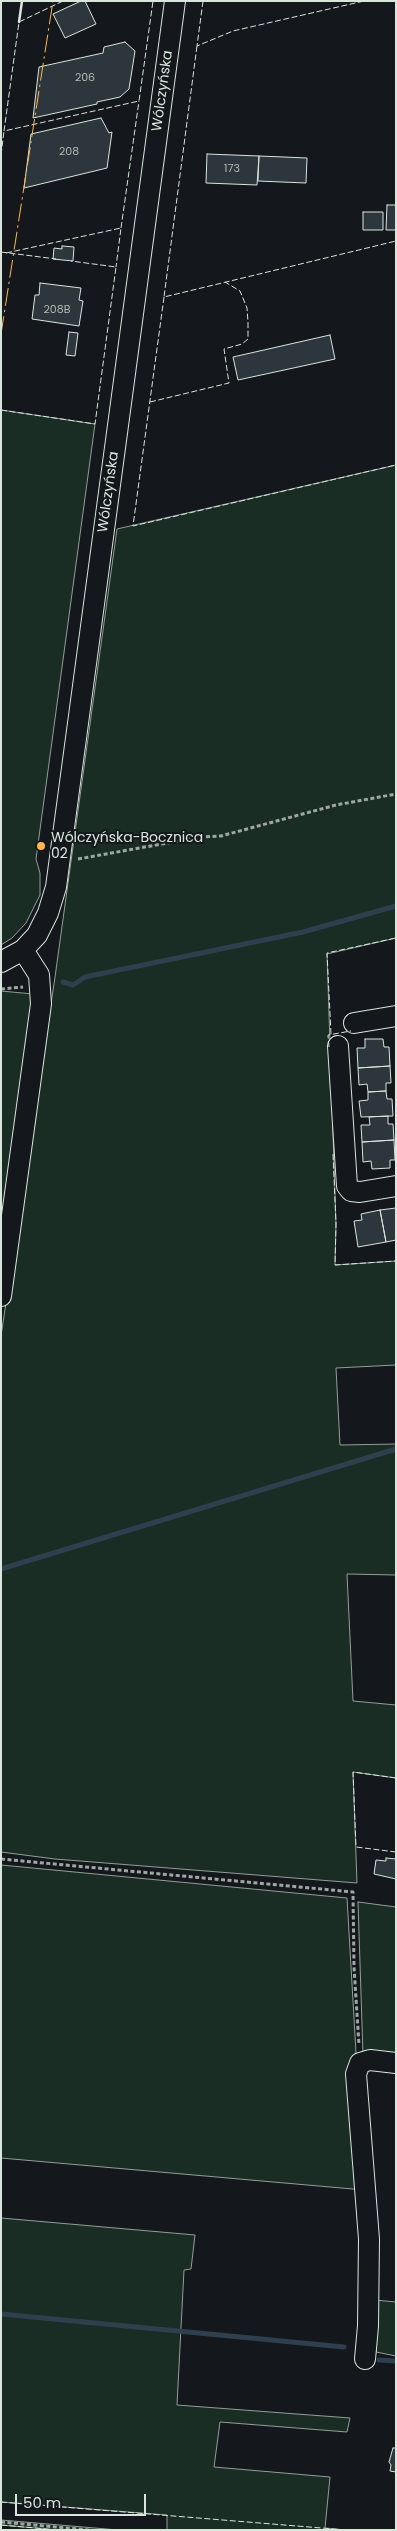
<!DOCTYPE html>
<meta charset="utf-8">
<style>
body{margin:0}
#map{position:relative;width:397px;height:2531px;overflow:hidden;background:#14181c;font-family:Poppins,sans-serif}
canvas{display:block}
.frame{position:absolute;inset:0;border:2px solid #d8e6dc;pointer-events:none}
.scale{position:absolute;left:15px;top:2494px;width:131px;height:22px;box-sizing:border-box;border:2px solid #d8e6dc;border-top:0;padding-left:6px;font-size:15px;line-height:18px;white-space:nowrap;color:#d8e6dc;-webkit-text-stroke:4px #14181c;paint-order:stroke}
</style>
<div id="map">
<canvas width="397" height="2531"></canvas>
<div class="frame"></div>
<div class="scale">50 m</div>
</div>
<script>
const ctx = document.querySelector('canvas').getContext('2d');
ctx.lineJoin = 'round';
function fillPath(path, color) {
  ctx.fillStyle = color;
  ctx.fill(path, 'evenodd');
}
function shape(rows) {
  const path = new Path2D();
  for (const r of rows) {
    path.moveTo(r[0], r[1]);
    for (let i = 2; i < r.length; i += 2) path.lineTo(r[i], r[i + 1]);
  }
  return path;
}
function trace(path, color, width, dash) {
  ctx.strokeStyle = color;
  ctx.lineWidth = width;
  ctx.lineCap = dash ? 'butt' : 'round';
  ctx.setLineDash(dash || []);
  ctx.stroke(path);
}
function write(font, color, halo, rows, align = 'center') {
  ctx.font = font + ' Poppins,sans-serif';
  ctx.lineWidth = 4;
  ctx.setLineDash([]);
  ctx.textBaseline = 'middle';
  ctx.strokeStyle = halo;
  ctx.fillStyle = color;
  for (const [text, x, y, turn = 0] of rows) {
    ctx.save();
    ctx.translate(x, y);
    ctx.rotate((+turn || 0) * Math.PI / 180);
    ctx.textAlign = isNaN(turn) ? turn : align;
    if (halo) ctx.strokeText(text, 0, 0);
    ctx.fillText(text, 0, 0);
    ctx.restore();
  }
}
const green = shape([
 [1,410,95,424,36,859,40,873,40,895,26,923,12,938,1,945,1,410],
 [396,465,396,938,327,954,336,1224,335,1265,396,1261,396,1365,336,1368,340,1445,396,1444,396,1575,347,1574,353,1701,396,1705,396,1778,353,1772,357,1883,55,1859,1,1852,1,1336,55,977,117,529,396,465],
 [1,991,33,994,1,1239,1,991],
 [1,1865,347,1898,364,2190,1,2158,1,1865],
 [358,1902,396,1907,396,2059,363,2055,358,1902],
 [1,2218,195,2235,191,2269,184,2270,177,2405,350,2418,347,2432,220,2422,214,2467,330,2477,325,2528,346,2530,167,2530,167,2515,1,2502,1,2218],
 [375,2300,396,2302,396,2356,376,2352,375,2300],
 [1,2520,118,2530,58,2530,1,2525,1,2520]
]);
const stream = shape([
 [63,982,73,985,85,977,303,932,396,906],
 [1,1569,396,1449],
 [1,2314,344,2347],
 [379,2360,396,2361]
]);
const building = shape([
 [81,1,85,1,96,24,65,38,53,14,81,1],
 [125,42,135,51,129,89,120,97,97,102,97,104,33,118,39,67,103,53,104,47,125,42],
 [101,118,109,133,112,132,107,168,24,188,31,134,101,118],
 [207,154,259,156,257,185,206,183,207,154],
 [259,156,307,158,306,183,258,181,259,156],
 [387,205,396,205,396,230,386,230,387,205],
 [363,212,383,212,383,230,363,230,363,212],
 [62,246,74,247,73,261,53,259,54,248,62,249,62,246],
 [40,283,81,288,79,300,83,301,79,326,32,319,35,295,39,295,40,283],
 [69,332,78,333,75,356,66,355,69,332],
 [330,335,335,359,238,380,233,357,330,335],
 [365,1039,383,1039,384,1047,389,1047,390,1066,358,1068,357,1048,365,1048,365,1039],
 [390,1066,391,1083,386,1083,386,1091,368,1092,367,1084,359,1085,358,1068,390,1066],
 [386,1091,387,1099,392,1099,393,1116,361,1117,359,1101,368,1100,368,1092,386,1091],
 [388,1116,388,1124,393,1124,394,1140,362,1142,361,1125,370,1125,369,1117,388,1116],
 [394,1140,395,1160,390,1160,390,1168,372,1169,371,1161,363,1162,362,1142,394,1140],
 [396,1208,396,1240,386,1242,380,1210,396,1208],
 [380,1210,386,1242,358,1247,354,1221,362,1220,361,1214,380,1210],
 [386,1858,396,1859,396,1879,374,1874,376,1860,386,1861,386,1858],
 [393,2448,396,2448,396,2472,390,2471,391,2465,389,2462,393,2448]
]);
const path = shape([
 [78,859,201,837,221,836,336,805,396,794],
 [1,989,23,987],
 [1,1859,353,1892,354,1967,359,2045],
 [1,2522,89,2530]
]);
const minor = shape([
 [1,962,23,950,37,935,48,913,56,887,175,1],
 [354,1023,396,1016],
 [338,1046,347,1186,351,1191,360,1192,396,1186],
 [1,1296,41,1004,39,975,23,950],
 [365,2359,368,2326,369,2239,356,2074,360,2063,370,2060,396,2063]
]);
const fence = shape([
 [63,1,19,22,4,131,139,101,153,1],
 [203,1,197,46,233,31,364,1],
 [197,46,164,297,396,241],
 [1,155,4,131],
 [121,228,139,101],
 [1,252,56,259],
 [6,253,121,228,116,267],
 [164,297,133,526,396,465],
 [150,402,229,383,224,349,242,344,248,339,248,322,247,308,240,291,225,282],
 [1,410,95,424,116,267,71,261],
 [331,1034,327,953,396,938],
 [329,1047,328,1035,351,1031],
 [333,1154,336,1224,335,1265,396,1261],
 [396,1778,353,1772,356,1847,396,1852],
 [1,2502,346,2530],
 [1,2525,58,2530]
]);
const wall = shape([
 [19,22,22,1]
]);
const power = shape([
 [1,334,53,1]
]);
const markers = [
 [41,846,5,"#ffb74d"]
];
const numberNames = [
 ["206",85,78],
 ["208",69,152],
 ["173",232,169],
 ["208B",57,310]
];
const streetNames = [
 ["Wólczyńska",163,91,-82],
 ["Wólczyńska",109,492,-82]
];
const poiNames = [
 ["Wólczyńska-Bocznica",51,838],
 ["02",51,854]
];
fillPath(green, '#1a2d24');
trace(green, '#939e99', 1);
trace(stream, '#2f3f4d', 5);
fillPath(building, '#2c363c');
trace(building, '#d8e6dc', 1);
trace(minor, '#d8e6dc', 22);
trace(path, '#9da8a2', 3, [4, 2.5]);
trace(minor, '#14181c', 20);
trace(fence, '#d8e6dc', 1, [6, 2.5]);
trace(wall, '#d8e6dc', 2.5);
trace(power, '#ffb74d', 1, [18, 4, 2.5, 4]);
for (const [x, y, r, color] of markers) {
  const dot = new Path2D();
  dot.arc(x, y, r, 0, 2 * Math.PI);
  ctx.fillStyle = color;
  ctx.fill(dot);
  trace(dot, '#14181c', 2);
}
write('11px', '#adbab4', null, numberNames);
write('14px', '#d8e6dc', '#14181c', streetNames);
write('14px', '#d8e6dc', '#14181c', poiNames, 'left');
</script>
